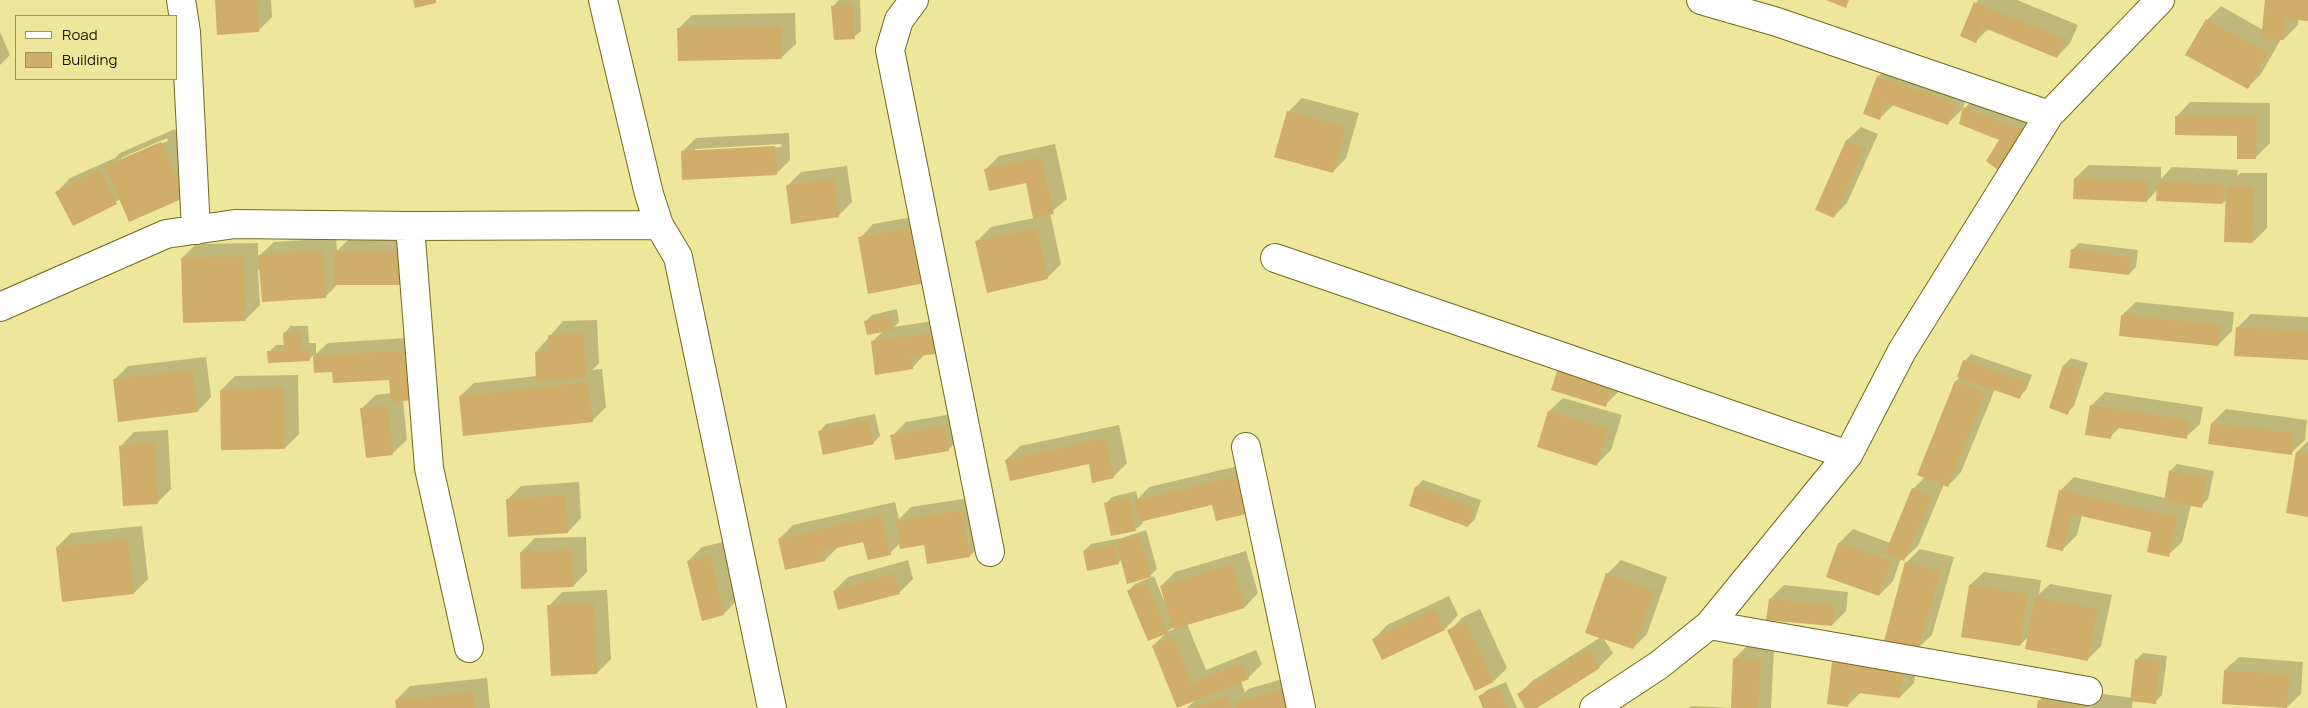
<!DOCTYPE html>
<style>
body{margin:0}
#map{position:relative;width:2308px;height:708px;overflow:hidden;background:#eee69a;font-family:Manrope,sans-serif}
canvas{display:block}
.legend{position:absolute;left:15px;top:15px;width:162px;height:65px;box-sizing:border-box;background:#eee69a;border:1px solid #99935c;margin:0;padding:6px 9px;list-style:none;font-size:15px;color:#1a1600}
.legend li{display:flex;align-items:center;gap:10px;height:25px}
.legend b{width:25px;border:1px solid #99935c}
</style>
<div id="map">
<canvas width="2308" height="708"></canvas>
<ul class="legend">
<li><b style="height:6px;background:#fff"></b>Road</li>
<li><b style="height:14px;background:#d0ad69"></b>Building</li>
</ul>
</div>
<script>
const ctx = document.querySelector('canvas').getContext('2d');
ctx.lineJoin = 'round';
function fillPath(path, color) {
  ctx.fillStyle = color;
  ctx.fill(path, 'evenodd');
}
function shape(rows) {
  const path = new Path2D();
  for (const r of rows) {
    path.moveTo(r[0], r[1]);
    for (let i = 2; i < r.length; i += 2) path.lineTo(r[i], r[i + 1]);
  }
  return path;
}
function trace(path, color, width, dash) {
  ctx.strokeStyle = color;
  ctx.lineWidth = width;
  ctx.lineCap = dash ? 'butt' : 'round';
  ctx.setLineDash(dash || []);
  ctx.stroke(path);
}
const shadow = shape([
 [217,0,271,0,272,17,258,31],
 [839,0,860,0,861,31,854,37,833,6],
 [1978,0,2017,0,2078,25,2070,43,2057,57,1989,28,1975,42,1961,36],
 [2266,0,2308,0,2308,20,2298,19,2298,25,2284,39,2281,39,2261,74,2247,88,2207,20,2221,6,2263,30],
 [795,13,796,44,782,57,678,29,692,15],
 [0,32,10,55,0,65],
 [1892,63,1969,90,1962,110,1948,123,1894,104,1880,118,1878,77],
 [1978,94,2042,118,2001,171,2001,140,1965,108],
 [1302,98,1359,113,1346,158,1333,172,1288,112],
 [2190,102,2270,103,2270,143,2256,157,2238,134,2177,116],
 [1861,127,1878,134,1847,203,1833,217,1816,209,1847,140],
 [175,129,199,182,121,199,73,225,57,192,70,178,115,158,120,153],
 [167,138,168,141,121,161,121,158],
 [789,133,790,160,776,174,682,152,696,138],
 [781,144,782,147,695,152,695,149],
 [1055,144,1067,199,1050,213,1061,264,1047,278,977,241,991,227,1034,218,1027,182,985,170,999,156],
 [2089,165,2161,167,2161,179,2172,167,2238,170,2237,176,2241,173,2267,173,2267,228,2253,242,2227,199,2223,203,2158,189,2147,201,2075,178],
 [847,166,852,202,838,216,787,186,801,172],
 [929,214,939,268,860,238,873,224],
 [336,238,337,251,350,238,414,238,414,270,338,284,325,297,258,269,260,305,246,319,182,258,196,244,258,243,258,257,274,242],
 [2079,243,2138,250,2136,267,2129,274,2072,250],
 [2136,302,2234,312,2232,331,2218,345,2122,315],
 [897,309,899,322,894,327,946,319,948,339,935,352,926,353,912,368,872,342,883,331,865,322,872,315],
 [2251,314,2308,317,2308,358,2237,328],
 [597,320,599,363,592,370,602,369,606,407,592,421,460,396,474,383,537,376,536,352,563,321],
 [291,326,308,326,309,343,316,343,316,354,328,343,422,337,403,400,407,440,393,453,367,456,362,408,376,395,391,393,390,379,333,371,315,372,314,355,309,359,269,352,276,345,284,345,284,333],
 [1971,354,2032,375,2026,390,2019,397,1995,389,1961,472,1948,486,1944,484,1918,546,1904,559,1901,558,1893,581,1879,595,1827,577,1839,543,1853,529,1890,543,1913,489,1925,477,1919,475,1956,381,1960,377,1965,361],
 [206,357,211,397,198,411,114,380,128,366],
 [2071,358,2088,363,2074,406,2067,413,2064,365],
 [1627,368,1619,391,1605,405,1553,389],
 [298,375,299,434,285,448,221,390,235,376],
 [2105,392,2203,407,2200,424,2186,437,2120,427,2110,437,2091,406],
 [1563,398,1622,415,1611,450,1597,464,1549,411],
 [2226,409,2307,420,2305,440,2291,453,2212,423],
 [958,413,962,436,948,450,892,436,906,422],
 [875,414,880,436,873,443,820,431,826,424],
 [1119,425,1127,463,1113,477,1090,462,1006,460,1020,446],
 [168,430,171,489,157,503,121,446,134,432],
 [2308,441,2308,516,2297,452],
 [1251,463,1259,499,1246,513,1213,503,1142,520,1143,523,1136,529,1105,504,1112,497,1136,491,1138,499,1149,487],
 [2177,464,2214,471,2208,499,2201,506,2191,505,2182,542,2168,555,2153,531,2082,515,2077,535,2063,549,2060,491,2074,477,2165,498,2170,471],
 [1423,480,1481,500,1475,519,1468,526,1410,505,1416,487],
 [579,482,581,518,568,532,507,500,521,486],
 [976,497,983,542,970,556,925,544,900,543,890,553,864,541,838,547,825,560,779,539,793,525,895,502,899,519,911,507],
 [142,526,148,579,134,593,57,547,71,533],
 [1146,530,1157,569,1150,576,1122,559,1118,563,1084,551,1091,544,1122,538],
 [586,537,587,572,573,586,521,552,535,538],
 [723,542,737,600,724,614,688,561,702,547],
 [1920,549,1954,557,1932,635,1918,648,1906,563],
 [1246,551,1258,593,1245,607,1187,624,1206,670,1256,650,1262,664,1248,678,1241,681,1245,693,1248,689,1300,674,1310,708,1187,708,1197,698,1153,646,1167,632,1128,591,1135,584,1154,576,1164,601,1166,600,1161,586,1175,572],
 [1174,626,1175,629,1167,632],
 [908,560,913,579,899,593,834,591,848,577],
 [1621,560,1667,577,1647,634,1633,648,1603,638,1613,653,1599,667,1535,708,1527,708,1518,695,1532,681,1601,637,1607,574],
 [1984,572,2041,580,2039,594,2050,584,2112,595,2101,646,2088,659,2029,636,2020,645,1970,585],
 [1784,585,1848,592,1846,611,1832,625,1770,599],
 [607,590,611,659,597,673,549,606,562,592],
 [1449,596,1458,615,1445,629,1383,658,1374,639,1387,625],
 [1480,609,1507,668,1494,681,1449,631,1463,617],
 [1748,645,1774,647,1771,708,1689,708,1691,706,1732,708,1734,659],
 [1847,649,1917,659,1914,683,1900,697,1861,692,1847,706,1833,663],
 [2143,653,2167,656,2162,695,2155,702,2133,700,2132,708,2038,708,2039,701,2053,687,2132,698,2136,660],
 [2239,657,2303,662,2301,694,2287,707,2225,670],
 [487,678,490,708,397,708,396,700,410,686],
 [1506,682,1517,708,1485,708,1480,696,1487,690]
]);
const building = shape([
 [215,0,257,0,259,32,217,35],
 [413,0,436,0,436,3,415,8],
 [1826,0,1849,0,1846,8],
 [2265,0,2308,0,2308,21,2286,19,2284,40,2261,39],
 [1974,2,2065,39,2057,58,1982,27,1976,43,1960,36],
 [853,4,855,39,834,40,831,6],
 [2206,19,2268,53,2248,89,2185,55],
 [781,26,782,59,678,61,677,28],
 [1877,76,1956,104,1948,125,1886,103,1880,120,1863,114],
 [1963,107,2029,132,2001,172,1986,161,1999,140,1959,124],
 [1287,111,1346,127,1333,173,1274,157],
 [2175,116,2257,116,2256,159,2237,159,2237,136,2175,135],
 [1846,140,1865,148,1834,218,1815,210],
 [161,142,186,197,129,222,105,166],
 [775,146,777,175,682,180,681,151],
 [1041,157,1054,214,1033,218,1026,183,989,191,984,169],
 [100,169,117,204,73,226,55,192],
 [2074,178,2148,181,2147,202,2073,199],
 [834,179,839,217,791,224,786,185],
 [2157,181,2224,184,2223,204,2156,201],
 [2226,186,2254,186,2253,243,2224,242],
 [915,227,925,283,868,294,858,237],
 [1037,228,1048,279,987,293,975,241],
 [2071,249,2131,257,2129,275,2069,268],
 [323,251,326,298,262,302,258,255],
 [334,252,401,252,401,285,334,285],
 [244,256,246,321,183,323,181,258],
 [890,315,893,330,867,335,864,321],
 [2121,315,2221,325,2218,346,2119,336],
 [2236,327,2308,331,2308,360,2234,356],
 [301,332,302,350,309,350,310,361,268,363,267,351,284,351,283,333],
 [584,333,586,378,536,381,535,352,549,351,548,335],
 [932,333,935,354,911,357,913,369,875,375,871,341],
 [409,350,412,400,391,402,389,380,333,383,332,372,314,373,313,356],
 [1963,360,2026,382,2020,399,1957,377],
 [1559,365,1614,382,1606,407,1551,390],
 [2063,365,2082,370,2068,415,2049,408],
 [193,370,198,412,118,422,113,379],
 [1955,381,1986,392,1948,487,1917,475],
 [588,382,593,422,463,436,459,396],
 [284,388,285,449,221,450,220,390],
 [2090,405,2189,420,2187,439,2113,427,2111,439,2085,435],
 [388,406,393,455,366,458,360,408],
 [1548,411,1609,429,1597,466,1537,447],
 [869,420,874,444,823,455,818,431],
 [2211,423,2294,433,2292,455,2208,444],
 [945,426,949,451,895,460,890,435],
 [1106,438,1114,478,1092,483,1089,464,1010,481,1005,460],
 [155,443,158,504,123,506,119,446],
 [2296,452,2308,454,2308,517,2286,513],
 [2169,471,2207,478,2202,508,2164,501],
 [1237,476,1246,514,1216,521,1212,505,1139,522,1134,501],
 [1415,487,1475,507,1468,527,1409,506],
 [1912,488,1932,497,1904,561,1885,553],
 [2059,490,2178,517,2169,557,2147,552,2151,532,2072,514,2063,551,2046,547],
 [566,495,568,533,508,537,506,499],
 [1129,497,1136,531,1111,536,1104,503],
 [963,510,970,557,927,564,924,545,900,549,896,521],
 [881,515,891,555,868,560,863,542,823,551,825,561,785,570,778,539],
 [1140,536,1151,577,1127,584,1116,542],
 [128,539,134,594,62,602,56,547],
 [1838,543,1892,561,1879,596,1826,577],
 [1115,544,1119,564,1087,571,1083,551],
 [572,550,574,587,521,589,520,552],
 [710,555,724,615,702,621,687,561],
 [1905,562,1941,571,1918,650,1884,641],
 [1232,564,1245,608,1173,629,1160,586],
 [894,573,900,594,838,610,833,591],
 [1606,573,1654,591,1633,649,1585,633],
 [1147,583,1168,633,1148,641,1127,591],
 [1969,585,2028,594,2020,646,1961,637],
 [2035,597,2098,609,2088,661,2025,649],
 [1769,599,1835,605,1832,626,1766,620],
 [594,603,597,674,551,676,547,605],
 [1435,609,1445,630,1382,660,1372,639],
 [1466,622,1494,682,1475,691,1447,630],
 [1173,637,1192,683,1242,663,1249,679,1177,708,1152,646],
 [1588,649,1600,668,1537,708,1525,708,1517,694],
 [1733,658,1761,660,1758,708,1731,708],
 [2135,659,2160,662,2156,704,2130,701],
 [1832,662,1904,672,1900,698,1850,692,1848,707,1827,704],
 [2224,670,2290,675,2287,708,2222,704],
 [1286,688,1292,708,1235,708,1233,703],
 [1499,688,1507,708,1483,708,1478,696],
 [474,692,475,708,396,708,395,700],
 [1227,696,1232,708,1193,708],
 [2038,700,2087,707,2087,708,2037,708]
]);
const minor = shape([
 [181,0,186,32,196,230],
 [603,0,649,194,659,225,678,257,772,708],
 [914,0,899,20,890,50,990,552],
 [1701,0,1777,22,2049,115],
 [410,226,429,468,469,648],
 [1275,258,1848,455],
 [0,307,166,234,235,224,410,226,659,225],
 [1246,447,1301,708],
 [1709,625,2088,691],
 [1594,708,1659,665,1709,625,1848,455,1902,351,2049,115,2160,0]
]);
fillPath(shadow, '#0003');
fillPath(building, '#d0ad69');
trace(minor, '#736a1d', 30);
trace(minor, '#fff', 28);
</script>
